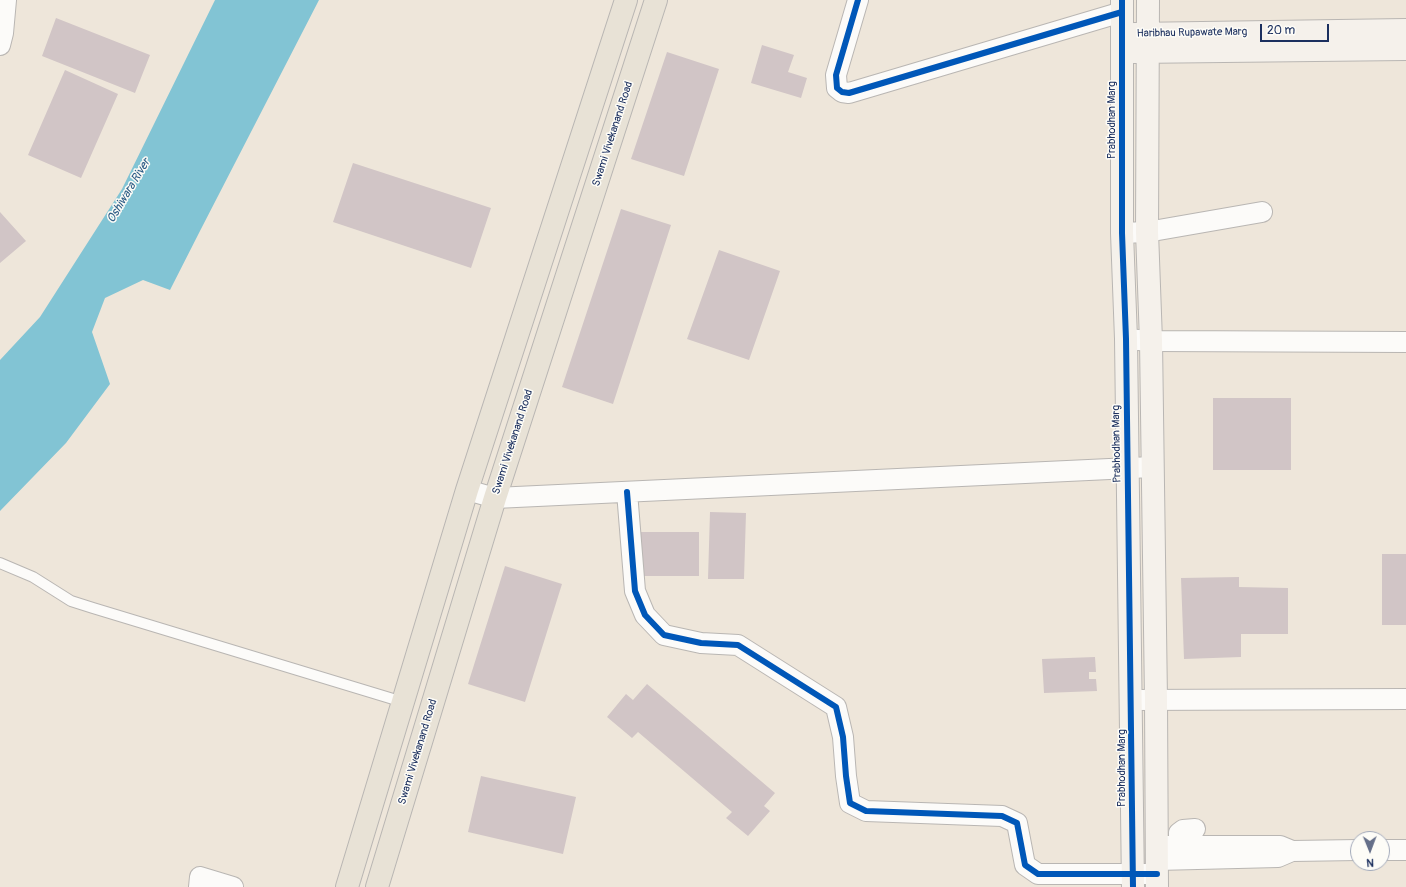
<!DOCTYPE html>
<style>
body{margin:0}
#map{position:relative;width:1406px;height:887px;overflow:hidden;background:#eee6da;font-family:Pangolin,sans-serif}
canvas{display:block}
.north{position:absolute;left:1350px;top:831px;width:40px;height:40px;box-sizing:border-box;background:#fdfcf7;border:1px solid #a3aaba;border-radius:50%;rotate:179deg;font-size:11px;font-weight:700;line-height:16px;text-align:center;color:#1b2f5e}
.north::after{content:'';display:block;margin:auto;width:14px;height:18px;background:#656f89;clip-path:polygon(50% 0,100% 100%,50% 72%,0 100%)}
.scale{position:absolute;left:1260px;top:24px;width:69px;height:18px;box-sizing:border-box;border:2px solid #1b2f5e;border-top:0;padding-left:5px;font-size:12px;line-height:14px;white-space:nowrap;color:#1b2f5e;-webkit-text-stroke:3px #fdfcf7;paint-order:stroke}
</style>
<div id="map">
<canvas width="1406" height="887"></canvas>
<div class="north">N</div>
<div class="scale">20 m</div>
</div>
<script>
const ctx = document.querySelector('canvas').getContext('2d');
ctx.lineJoin = 'round';
function fillPath(path, color) {
  ctx.fillStyle = color;
  ctx.fill(path, 'evenodd');
}
function shape(rows) {
  const path = new Path2D();
  for (const r of rows) {
    path.moveTo(r[0], r[1]);
    for (let i = 2; i < r.length; i += 2) path.lineTo(r[i], r[i + 1]);
  }
  return path;
}
function trace(path, color, width, dash) {
  ctx.strokeStyle = color;
  ctx.lineWidth = width;
  ctx.lineCap = dash ? 'butt' : 'round';
  ctx.setLineDash(dash || []);
  ctx.stroke(path);
}
function write(font, color, halo, rows, align = 'center') {
  ctx.font = font + ' Pangolin,sans-serif';
  ctx.lineWidth = 3;
  ctx.setLineDash([]);
  ctx.textBaseline = 'middle';
  ctx.strokeStyle = halo;
  ctx.fillStyle = color;
  for (const [text, x, y, turn = 0] of rows) {
    ctx.save();
    ctx.translate(x, y);
    ctx.rotate((+turn || 0) * Math.PI / 180);
    ctx.textAlign = isNaN(turn) ? turn : align;
    if (halo) ctx.strokeText(text, 0, 0);
    ctx.fillText(text, 0, 0);
    ctx.restore();
  }
}
const water = shape([
 [215,0,319,0,201,229,170,290,143,280,105,298,92,332,110,384,66,443,0,511,0,360,40,317,122,189]
]);
const building = shape([
 [56,18,150,55,135,93,42,56],
 [762,45,794,55,788,72,807,78,801,98,751,83],
 [667,52,719,69,684,176,631,159],
 [65,70,118,94,81,178,28,155],
 [353,163,491,208,471,268,333,222],
 [621,209,671,225,613,404,562,387],
 [0,212,26,241,0,263],
 [719,250,780,271,749,360,687,339],
 [1213,398,1291,398,1291,470,1213,470],
 [710,512,746,513,744,579,708,579],
 [634,532,699,532,699,576,634,576],
 [1382,554,1406,554,1406,625,1382,625],
 [505,566,562,584,525,702,468,684],
 [1239,577,1239,587,1288,588,1288,634,1241,634,1241,657,1184,659,1181,578],
 [1095,657,1096,672,1089,672,1089,679,1096,679,1097,691,1044,693,1042,659],
 [647,684,775,793,764,806,770,811,748,836,726,818,732,812,638,732,632,738,607,717,626,694,633,700],
 [481,776,576,797,563,854,468,832]
]);
const lane = shape([
 [0,563,33,577,71,601,93,608,403,702]
]);
const street = shape([
 [858,0,836,75,837,88,842,92,849,93,1122,12],
 [0,45,3,33,6,0],
 [1122,233,1147,232,1262,212],
 [1126,339,1151,341,1406,342],
 [467,490,495,498,1152,467],
 [627,492,635,591,645,615,664,635,701,643,738,645,836,707,843,737,846,776,850,803,866,811,1002,816,1017,823,1025,865,1038,874,1157,874],
 [1131,700,1406,699],
 [1179,846,1179,833,1183,830,1195,829],
 [1382,850,1406,850],
 [1292,851,1358,850],
 [1157,860,1278,857,1292,851,1280,846,1157,846],
 [199,887,200,877,233,887]
]);
const secondary = shape([
 [1122,0,1122,233,1126,339,1133,887],
 [1148,0,1147,232,1151,341,1156,700,1157,887],
 [1134,34,1406,30],
 [1133,52,1406,49]
]);
const primary = shape([
 [347,887,467,490,626,0],
 [377,887,495,498,656,0]
]);
const cycleway = shape([
 [858,0,836,75,837,88,842,92,849,93,1122,12],
 [1122,0,1122,233,1126,339,1133,887],
 [627,492,635,591,645,615,664,635,701,643,738,645,836,707,843,737,846,776,850,803,866,811,1002,816,1017,823,1025,865,1038,874,1157,874]
]);
const streetNames = [
 ["Haribhau Rupawate Marg",1192,33,-1],
 ["Prabhodhan Marg",1112,120,-90],
 ["Swami Vivekanand Road",613,134,-72],
 ["Swami Vivekanand Road",513,442,-72],
 ["Prabhodhan Marg",1117,444,-91],
 ["Swami Vivekanand Road",418,752,-73],
 ["Prabhodhan Marg",1122,768,-90]
];
const waterNames = [
 ["Oshiwara River",129,191,-59]
];
fillPath(water, '#82c4d4');
fillPath(building, '#d1c5c6');
trace(lane, '#b9b6b3', 12);
trace(street, '#b9b6b3', 22);
trace(secondary, '#b9b6b3', 24);
trace(primary, '#b9b6b3', 24);
trace(lane, '#fcfbf9', 10);
trace(street, '#fcfbf9', 20);
trace(secondary, '#f5f1eb', 22);
trace(primary, '#e8e2d6', 22);
trace(cycleway, '#0057b8', 6);
write('11px', '#1b2f5e', '#fdfcf7', streetNames);
write('italic 12px', '#2f5e87', '#fdfcf7', waterNames);
</script>
